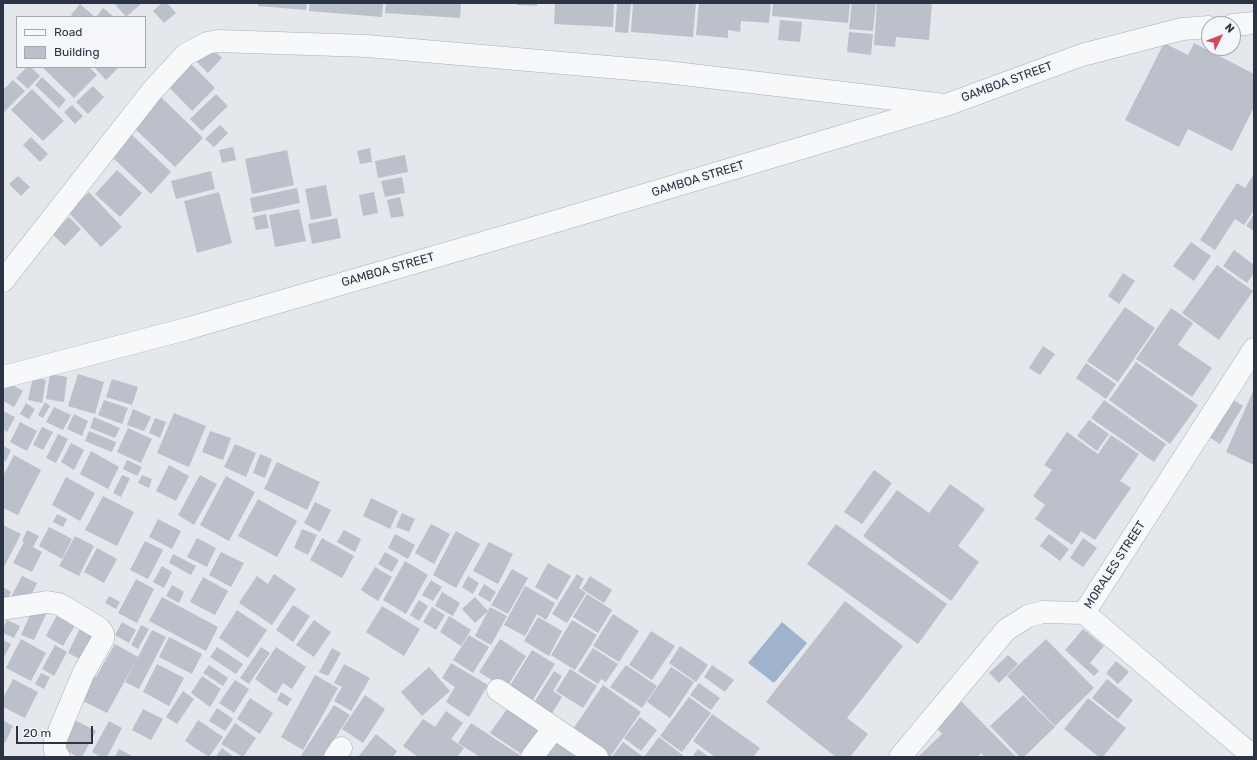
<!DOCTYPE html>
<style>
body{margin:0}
#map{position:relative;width:1257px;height:760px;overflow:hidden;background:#e4e7ec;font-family:Rubik,sans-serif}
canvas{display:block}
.frame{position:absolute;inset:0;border:4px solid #2b3445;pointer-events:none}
.legend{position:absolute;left:16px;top:16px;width:130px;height:52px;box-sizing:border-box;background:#f4f6f9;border:1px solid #a4a8b1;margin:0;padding:5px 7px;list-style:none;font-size:12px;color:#2b3445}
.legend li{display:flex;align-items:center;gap:8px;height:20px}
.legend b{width:20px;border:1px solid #a4a8b1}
.north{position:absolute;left:1201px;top:16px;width:40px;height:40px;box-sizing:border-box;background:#f4f6f9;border:1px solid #a4a8b1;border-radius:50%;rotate:47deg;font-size:11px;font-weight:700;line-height:16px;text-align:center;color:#2b3445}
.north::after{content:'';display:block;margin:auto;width:14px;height:18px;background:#d1495b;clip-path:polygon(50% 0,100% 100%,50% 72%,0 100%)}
.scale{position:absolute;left:16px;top:726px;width:77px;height:18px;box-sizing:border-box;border:2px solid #2b3445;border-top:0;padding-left:5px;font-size:12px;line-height:14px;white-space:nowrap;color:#2b3445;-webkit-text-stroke:3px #f4f6f9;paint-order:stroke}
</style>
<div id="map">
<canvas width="1257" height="760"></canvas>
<div class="frame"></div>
<ul class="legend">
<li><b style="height:5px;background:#f7f8fa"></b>Road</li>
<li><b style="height:11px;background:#bbc0ca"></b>Building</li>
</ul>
<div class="north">N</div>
<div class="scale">20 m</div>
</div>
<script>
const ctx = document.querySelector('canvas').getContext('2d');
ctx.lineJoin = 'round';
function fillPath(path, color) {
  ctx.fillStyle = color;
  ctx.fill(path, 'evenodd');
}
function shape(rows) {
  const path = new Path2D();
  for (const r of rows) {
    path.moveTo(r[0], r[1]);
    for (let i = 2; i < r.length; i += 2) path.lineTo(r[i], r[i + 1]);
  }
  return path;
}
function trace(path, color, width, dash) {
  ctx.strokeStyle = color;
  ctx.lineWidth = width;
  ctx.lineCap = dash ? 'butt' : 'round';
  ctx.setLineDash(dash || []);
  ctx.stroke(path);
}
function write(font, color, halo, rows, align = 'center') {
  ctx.font = font + ' Rubik,sans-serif';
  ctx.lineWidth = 3.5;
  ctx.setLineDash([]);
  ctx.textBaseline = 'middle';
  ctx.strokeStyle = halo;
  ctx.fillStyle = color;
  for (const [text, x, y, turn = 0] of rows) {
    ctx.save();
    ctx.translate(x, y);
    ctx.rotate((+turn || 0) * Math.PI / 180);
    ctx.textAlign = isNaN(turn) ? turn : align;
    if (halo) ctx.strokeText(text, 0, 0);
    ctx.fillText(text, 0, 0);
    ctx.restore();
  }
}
const water = shape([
 [782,622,807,643,774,683,748,663]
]);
const building = shape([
 [114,3,140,3,141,4,126,17],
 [162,3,167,3,176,13,164,23,153,11],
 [258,3,307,3,306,10,258,6],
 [310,3,383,3,382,17,309,11],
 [386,3,461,3,460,18,385,13],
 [517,3,537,3,537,6,517,5],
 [555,3,614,3,613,27,554,24],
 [617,3,631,3,628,33,615,32],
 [633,3,696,3,693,37,631,32],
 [699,3,771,3,769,23,741,21,740,32,728,30,728,38,696,35],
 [773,3,850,3,848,23,772,16],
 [852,3,876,3,873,31,849,29],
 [877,3,932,3,929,40,896,37,895,47,874,45],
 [80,4,95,17,73,17,71,15],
 [103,8,114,17,96,17],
 [780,20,802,22,800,42,778,40],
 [849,32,873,34,871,55,847,52],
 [1164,43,1188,55,1194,43,1254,74,1254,107,1232,151,1188,129,1179,147,1125,120],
 [207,44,222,58,208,73,193,58],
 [188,61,215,88,192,111,165,83],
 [27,67,31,67,40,76,28,89,16,78],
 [42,67,89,67,97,75,74,98],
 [94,67,119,67,106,80],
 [42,77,66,100,59,108,35,85],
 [13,80,25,91,3,113,3,90],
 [93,86,104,97,88,114,76,102],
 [32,89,64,121,43,141,11,110],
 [216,94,228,106,202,131,190,119],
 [160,96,203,138,175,167,131,125],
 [72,105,83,116,75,124,64,112],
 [220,125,228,133,214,147,205,139],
 [128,131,171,172,151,194,108,153],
 [31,137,48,154,40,162,23,145],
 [233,147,236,160,222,163,219,150],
 [370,148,372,162,360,164,357,151],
 [287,150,294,185,252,194,245,159],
 [405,155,408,172,378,178,375,161],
 [117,170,142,193,120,217,95,194],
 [211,171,215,189,176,199,171,181],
 [1254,174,1254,210,1244,225,1235,219,1215,250,1200,240,1237,183,1245,188],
 [18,176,30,187,21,196,9,184],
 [402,177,405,193,385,197,381,181],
 [326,185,332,216,311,220,305,189],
 [297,188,300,203,253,213,250,198],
 [89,192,122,227,101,247,68,212],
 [219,192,232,243,197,253,184,201],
 [374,192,378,213,363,216,359,195],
 [400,197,404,216,391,218,387,200],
 [299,209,306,241,275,247,269,215],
 [266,214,269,228,256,230,253,217],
 [1254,214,1254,231,1246,226],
 [69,217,81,229,65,246,52,234],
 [337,218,341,238,312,244,308,224],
 [1191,242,1211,256,1194,281,1173,266],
 [1234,250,1254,265,1254,273,1247,283,1223,266],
 [1217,265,1253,291,1219,340,1182,313],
 [1123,273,1135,281,1119,304,1108,296],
 [1125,307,1155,328,1118,382,1087,361],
 [1171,308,1193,323,1178,345,1212,368,1192,397,1136,359],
 [1043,346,1055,354,1040,375,1029,368],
 [1136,362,1198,405,1170,444,1109,400],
 [1086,363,1116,384,1106,399,1076,378],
 [50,374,67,377,64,402,46,399],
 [78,374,104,382,95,414,68,406],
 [33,377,46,380,42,403,28,400],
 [112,379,138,387,132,405,106,397],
 [3,380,23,391,14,407,3,401],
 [1254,389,1254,465,1226,452],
 [1228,396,1243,406,1220,444,1204,434],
 [104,400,128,408,122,424,98,415],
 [1104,400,1166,444,1154,462,1091,418],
 [45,402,50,406,43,418,38,415],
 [26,403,35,409,29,419,20,414],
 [54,407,71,415,63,430,46,422],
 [133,409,151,417,144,431,127,425],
 [3,411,15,417,7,432,3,429],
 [174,413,206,426,189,467,157,453],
 [74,414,88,421,82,436,67,429],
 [94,417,120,428,115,438,90,428],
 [155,418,166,422,160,438,149,433],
 [1089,420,1109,434,1097,451,1077,436],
 [20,422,37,431,27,451,10,442],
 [42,427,53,432,43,450,33,445],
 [128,428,152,439,141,463,117,452],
 [89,431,116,442,112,452,85,441],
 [210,431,231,438,223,460,202,452],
 [1067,432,1098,454,1111,435,1139,454,1120,481,1131,488,1095,540,1081,531,1072,545,1035,519,1045,505,1033,496,1052,470,1044,465],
 [58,434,68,439,56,463,46,458],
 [71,443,84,450,74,470,61,462],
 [235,444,256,453,246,477,224,467],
 [3,446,11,450,6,461,3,460],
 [91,451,119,467,108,489,80,474],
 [260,454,272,459,265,478,253,473],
 [14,455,41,470,18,515,3,508,3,476],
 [127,460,142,467,137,476,123,469],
 [277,462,320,482,307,510,264,489],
 [169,465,189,476,176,501,156,491],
 [874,470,892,483,862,524,844,512],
 [122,475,130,478,121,497,113,493],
 [142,475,152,479,149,488,138,483],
 [200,475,217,484,194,525,178,515],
 [226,476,255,492,229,541,200,525],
 [66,477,95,493,80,521,52,505],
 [950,484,985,509,958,546,979,562,951,601,863,536,897,490,929,513],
 [103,496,134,512,117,546,85,530],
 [371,498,398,511,390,529,363,516],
 [258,499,297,521,277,557,238,536],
 [315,502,331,510,320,532,304,523],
 [402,513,415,519,409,532,396,527],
 [57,514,67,519,63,527,53,522],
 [158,519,181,531,172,549,149,537],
 [431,524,450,534,434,564,415,553],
 [836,524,947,604,918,644,807,564],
 [3,525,21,534,3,569],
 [49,527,72,539,62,559,39,546],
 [302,529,317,535,308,555,294,548],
 [27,530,39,536,33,547,42,552,32,572,13,563,24,542,22,541],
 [344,530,361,539,355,552,337,542],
 [456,531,480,544,456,588,433,575],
 [395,534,415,545,408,559,388,548],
 [1049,534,1069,549,1060,561,1040,546],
 [75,536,94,546,79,576,59,566],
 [197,538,216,548,207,567,187,557],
 [322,538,354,556,342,578,310,560],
 [1083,538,1097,548,1083,567,1070,558],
 [145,541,163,550,148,579,130,570],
 [489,542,513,554,498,584,473,571],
 [97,548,117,559,104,583,84,572],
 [221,552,244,563,231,587,209,575],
 [385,552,399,560,392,572,378,564],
 [173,554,196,566,191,575,169,563],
 [405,561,428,575,406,614,383,600],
 [548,563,571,576,557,600,535,587],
 [162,566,172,572,164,588,153,582],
 [375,567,392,577,378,601,361,590],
 [512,569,528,578,508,614,491,605],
 [274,574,296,589,272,625,239,603,257,576,268,584],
 [577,574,584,579,579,588,586,593,567,623,552,614],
 [22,576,37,583,26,605,11,597],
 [468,576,479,583,473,594,462,587],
 [590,576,612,590,604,603,582,589],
 [203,577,228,591,215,615,190,602],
 [136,579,154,589,137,623,118,613],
 [431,580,442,587,433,601,422,595],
 [484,584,496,592,490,602,478,595],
 [172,585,184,592,179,603,166,596],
 [525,586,555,603,546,620,537,614,525,636,504,625],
 [3,587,11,592,3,608],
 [442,592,460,603,453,616,435,606],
 [587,594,612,610,598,633,573,617],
 [109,596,120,602,116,609,105,603],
 [162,597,218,627,206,651,149,621],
 [475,597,488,611,475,623,462,609],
 [419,600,428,606,419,621,410,615],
 [845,601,903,646,847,718,868,734,850,757,836,757,766,702],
 [293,605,310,616,293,642,276,630],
 [34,606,47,612,34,640,21,635],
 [382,606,420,629,404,656,366,632],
 [432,607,445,615,436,630,423,622],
 [490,607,507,616,491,645,475,636],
 [60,609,78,620,63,646,46,636],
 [237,610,267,630,248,658,219,638],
 [613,614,639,631,619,662,593,646],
 [449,616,471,630,461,646,440,632],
 [538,617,562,631,549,656,524,641],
 [7,620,20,626,14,638,3,633,3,628],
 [314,620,331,632,314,657,296,645],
 [572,620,597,635,575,670,551,655],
 [122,622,136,630,129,643,115,635],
 [141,625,149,629,138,649,131,645],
 [80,628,101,639,88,663,68,653],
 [1083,629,1104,646,1090,663,1099,671,1094,676,1065,650],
 [152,630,166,637,139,689,125,682],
 [651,631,675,646,652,680,629,665],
 [469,635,489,647,473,673,453,660],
 [169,637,202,654,192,674,159,657],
 [21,639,46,653,31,681,6,668],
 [500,639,526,656,506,689,479,672],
 [1046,639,1094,688,1055,726,1007,676],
 [3,640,11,644,3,659],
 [115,644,138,657,107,713,75,697,88,673,96,677],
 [55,645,67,652,54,676,42,669],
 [680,646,708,665,696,682,669,663],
 [217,647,243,664,236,674,210,657],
 [261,647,270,653,249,684,240,678],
 [276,647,306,667,292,689,283,683,276,694,255,679],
 [332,648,341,653,328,676,319,672],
 [593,648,618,664,606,682,601,679,598,684,578,671],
 [532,650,555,664,529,706,506,692],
 [1008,655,1018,664,999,683,989,673],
 [1116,661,1129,672,1118,684,1106,673],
 [451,663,488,685,469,717,446,702,455,687,442,678],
 [157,664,184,678,169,706,143,692],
 [344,664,370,678,351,711,334,701,342,687,334,683],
 [209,665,228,678,223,686,203,673],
 [626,665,657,686,642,708,610,687],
 [712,665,734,680,725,692,704,677],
 [429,667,450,691,422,716,401,692],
 [671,667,694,682,670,718,647,702],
 [570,669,597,686,583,708,556,691],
 [554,671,562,676,553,691,562,697,551,715,533,704],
 [41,673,50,677,44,689,35,684],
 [315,675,338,688,303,750,281,737],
 [202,676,221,689,210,707,191,693],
 [13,679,38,692,25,718,3,707,3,698],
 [1107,679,1133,700,1118,719,1092,698],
 [235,680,249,689,234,713,219,703],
 [699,683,720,698,711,710,690,695],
 [603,685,641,712,610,757,601,757,569,735],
 [183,691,194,699,177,724,166,717],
 [281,692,292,699,287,706,277,700],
 [365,695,385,709,363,743,342,729],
 [1023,695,1055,727,1024,757,1020,757,990,726],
 [689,697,711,713,682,752,660,736],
 [250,698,273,713,260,734,237,719],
 [1088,698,1126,728,1103,757,1099,757,1064,729],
 [959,699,1016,757,985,757,981,753,978,757,918,757,942,734,934,725],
 [512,702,547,725,526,757,490,733],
 [334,705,350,715,323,757,300,757],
 [217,708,233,719,225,731,209,721],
 [143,709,163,719,151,740,132,730],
 [446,711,463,723,451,739,464,748,457,757,418,757,403,746,423,719,435,727],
 [712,714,760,748,753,757,715,757,693,741],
 [640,717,657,730,641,751,624,738],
 [71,718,96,731,82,757,78,757,57,746],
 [3,720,13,726,5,743,3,742],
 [198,720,223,737,209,757,185,741],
 [109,721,122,728,107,757,101,757,92,752],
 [235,723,256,738,243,757,221,744],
 [471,723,521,756,520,757,480,757,458,743],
 [376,734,397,751,393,757,358,757],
 [659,737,685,757,644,757],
 [555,740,578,757,542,757],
 [623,742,642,756,641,757,612,757],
 [222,748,234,757,216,757],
 [119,749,134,757,115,757],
 [698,749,709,757,692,757]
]);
const minor = shape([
 [1233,25,1254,23],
 [3,281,152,91,185,55,207,43,218,41,367,46,666,72,937,104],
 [3,377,186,329,520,232,946,105,1082,55,1182,29,1209,27],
 [3,609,47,602,59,604,99,628,103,633,103,639,83,674,55,741,55,751,59,757],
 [1084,613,1254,757],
 [498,690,597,757],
 [335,757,341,748],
 [532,757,554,728],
 [900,757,1006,630,1028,616,1043,612,1084,613,1254,349]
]);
const streetNames = [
 ["GAMBOA STREET",1007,82,-20],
 ["GAMBOA STREET",698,179,-17],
 ["GAMBOA STREET",388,270,-16],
 ["MORALES STREET",1115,565,-57]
];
fillPath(water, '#9fb4cc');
fillPath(building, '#bbc0ca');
trace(minor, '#a9aeb7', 23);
trace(minor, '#f7f8fa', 22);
write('12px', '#2b3445', '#f4f6f9', streetNames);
</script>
